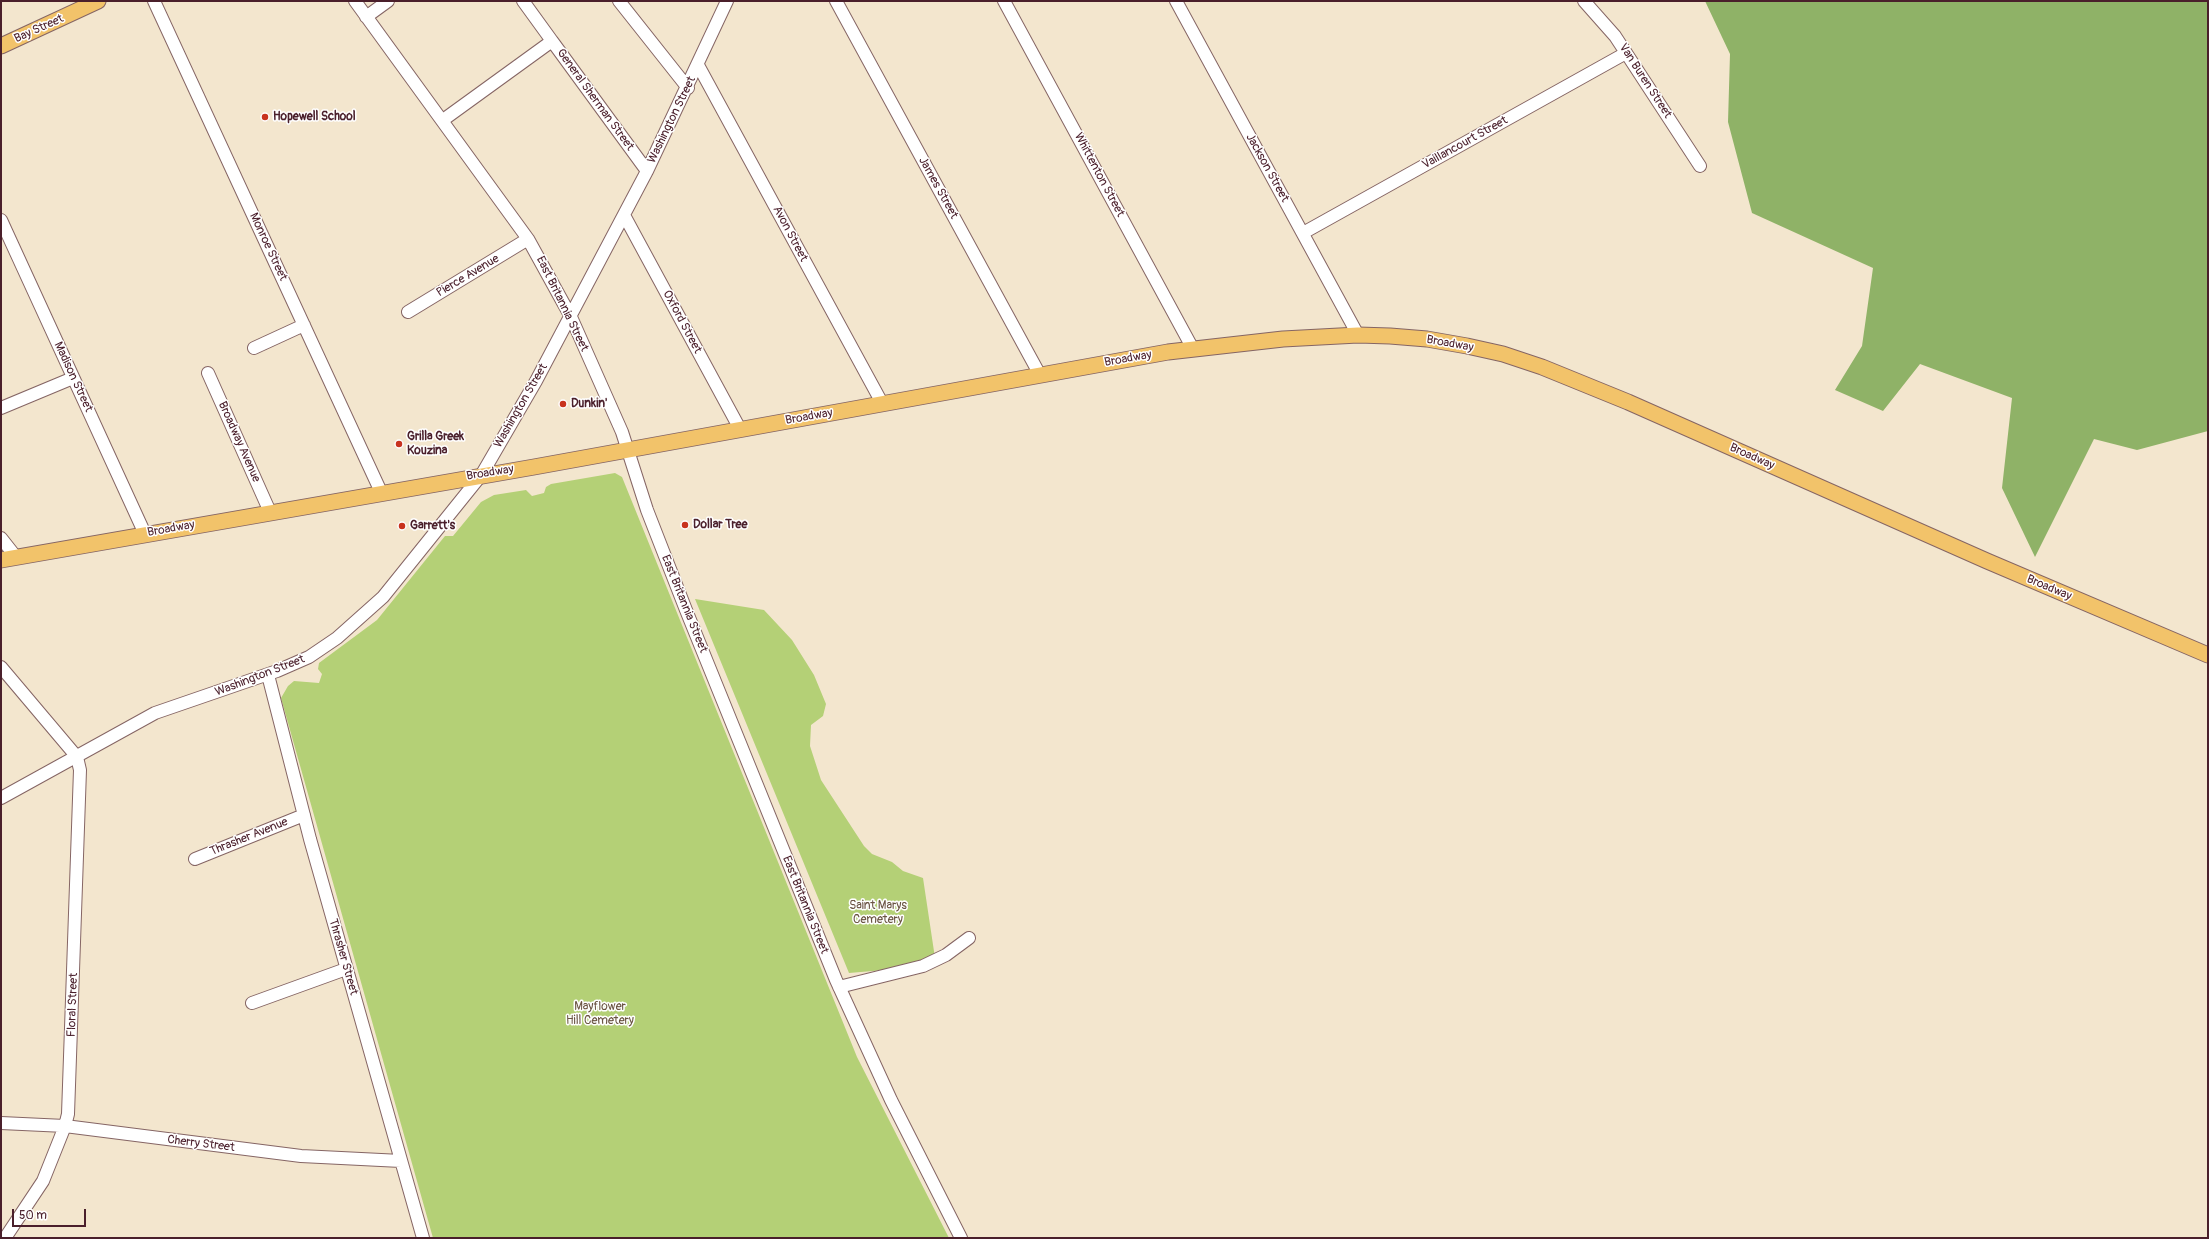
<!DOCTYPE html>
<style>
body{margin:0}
#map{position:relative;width:2209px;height:1239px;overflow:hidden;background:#f3e6ce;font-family:Pangolin,sans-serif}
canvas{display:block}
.frame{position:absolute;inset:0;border:2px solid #4a1f2b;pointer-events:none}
.scale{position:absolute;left:12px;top:1209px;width:74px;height:18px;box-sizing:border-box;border:2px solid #4a1f2b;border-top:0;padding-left:5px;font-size:12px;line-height:14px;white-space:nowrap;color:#4a1f2b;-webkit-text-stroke:3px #fff;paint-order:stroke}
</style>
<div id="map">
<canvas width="2209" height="1239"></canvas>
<div class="frame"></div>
<div class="scale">50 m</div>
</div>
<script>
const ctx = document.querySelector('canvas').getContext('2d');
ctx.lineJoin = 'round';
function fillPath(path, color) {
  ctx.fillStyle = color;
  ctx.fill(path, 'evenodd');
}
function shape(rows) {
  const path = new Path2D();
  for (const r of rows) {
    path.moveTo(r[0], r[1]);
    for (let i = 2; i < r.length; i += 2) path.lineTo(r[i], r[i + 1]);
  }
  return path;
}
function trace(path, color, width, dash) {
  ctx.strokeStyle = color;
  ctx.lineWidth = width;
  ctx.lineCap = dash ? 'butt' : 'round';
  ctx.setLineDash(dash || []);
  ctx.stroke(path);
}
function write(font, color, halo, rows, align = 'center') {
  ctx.font = font + ' Pangolin,sans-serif';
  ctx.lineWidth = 3;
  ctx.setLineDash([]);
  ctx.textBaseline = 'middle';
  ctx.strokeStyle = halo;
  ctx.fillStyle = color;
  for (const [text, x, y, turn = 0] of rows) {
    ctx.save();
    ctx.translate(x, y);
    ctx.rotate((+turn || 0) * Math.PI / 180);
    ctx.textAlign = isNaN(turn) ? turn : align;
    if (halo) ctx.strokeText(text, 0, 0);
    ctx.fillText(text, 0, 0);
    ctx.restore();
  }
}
const green = shape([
 [615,473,622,477,857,1057,949,1238,433,1238,281,698,288,686,294,681,319,683,322,674,318,669,319,663,377,620,445,536,453,536,481,502,494,495,526,490,532,496,544,493,546,487,551,484],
 [695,599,764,610,792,640,814,675,826,704,823,716,811,725,810,746,821,780,864,846,872,854,892,862,903,871,923,878,935,958,908,968,849,973]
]);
const forest = shape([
 [1705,1,2208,1,2208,431,2137,450,2094,439,2035,557,2002,488,2012,398,1920,364,1883,411,1835,390,1862,346,1873,268,1752,213,1728,122,1730,54]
]);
const minor = shape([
 [154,1,381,492],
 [355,1,528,239,571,317,622,432,647,510,686,610,836,980,891,1100,961,1238],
 [523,1,552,41],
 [619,1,688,88],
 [836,1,1040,375],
 [1004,1,1193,349],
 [1176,1,1358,335],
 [1584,1,1615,36,1700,166],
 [366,17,388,1],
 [698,65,882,403],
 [443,120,552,41,647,171],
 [624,215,740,429],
 [1,220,145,534],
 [1303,233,1626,53],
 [408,312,528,239],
 [254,348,304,325],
 [208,373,270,512],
 [1,408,73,378],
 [1,538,16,557],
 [1,667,77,757,80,770,68,1114,65,1126,43,1181,5,1238],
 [268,675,310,839,423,1238],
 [1,798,155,713,277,671,309,657,337,638,383,597,482,474,536,381,647,171,727,1],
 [195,859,304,815],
 [839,987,923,966,946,955,969,938],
 [252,1003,346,969],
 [1,1123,65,1126,301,1156,401,1161]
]);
const major = shape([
 [1,46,98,1],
 [1,560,534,467,1168,352,1283,339,1358,335,1390,336,1427,339,1467,346,1503,354,1542,367,1628,402,1987,561,2208,655]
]);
const markers = [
 [265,117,4,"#c8321e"],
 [563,404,4,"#c8321e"],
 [399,444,4,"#c8321e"],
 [685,525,4,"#c8321e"],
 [402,526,4,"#c8321e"]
];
const streetNames = [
 ["Bay Street",39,29,-24],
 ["Van Buren Street",1645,81,57],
 ["General Sherman Street",595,100,54],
 ["Washington Street",672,120,-64],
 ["Vaillancourt Street",1465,143,-29],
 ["Jackson Street",1267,168,61],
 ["Whittenton Street",1099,175,62],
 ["James Street",938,188,61],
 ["Avon Street",790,234,62],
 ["Monroe Street",268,247,65],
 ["Pierce Avenue",468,276,-31],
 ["East Britannia Street",562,304,64],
 ["Oxford Street",682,322,62],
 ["Broadway",1450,344,10],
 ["Broadway",1128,359,-10],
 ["Madison Street",73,377,65],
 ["Washington Street",521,406,-60],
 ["Broadway",809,417,-10],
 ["Broadway Avenue",239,442,66],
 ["Broadway",1752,457,24],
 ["Broadway",490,473,-9],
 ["Broadway",171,529,-10],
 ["Broadway",2049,588,23],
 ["East Britannia Street",684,604,68],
 ["Washington Street",260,676,-21],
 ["Thrasher Avenue",249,837,-22],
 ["East Britannia Street",805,905,68],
 ["Thrasher Street",343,957,74],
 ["Floral Street",73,1005,-88],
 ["Cherry Street",201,1144,7]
];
const poiNames = [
 ["Hopewell School",273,117],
 ["Dunkin'",571,404],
 ["Grilla Greek",407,437],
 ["Kouzina",407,451],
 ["Dollar Tree",693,525],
 ["Garrett's",410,526]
];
const parkNames = [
 ["Saint Marys",878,906],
 ["Cemetery",878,920],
 ["Mayflower",600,1007],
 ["Hill Cemetery",600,1021]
];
fillPath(green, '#b4d076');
fillPath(forest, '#8fb267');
trace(minor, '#856564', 14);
trace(major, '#856564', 17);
trace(minor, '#fff', 12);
trace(major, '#f2c36a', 15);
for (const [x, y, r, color] of markers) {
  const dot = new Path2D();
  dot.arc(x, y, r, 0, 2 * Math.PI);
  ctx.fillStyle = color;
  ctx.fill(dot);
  trace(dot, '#fff', 1.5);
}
write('12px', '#4a1f2b', '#fff', streetNames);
write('bold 12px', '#4a1f2b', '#fff', poiNames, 'left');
write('12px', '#6a5442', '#fff', parkNames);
</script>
